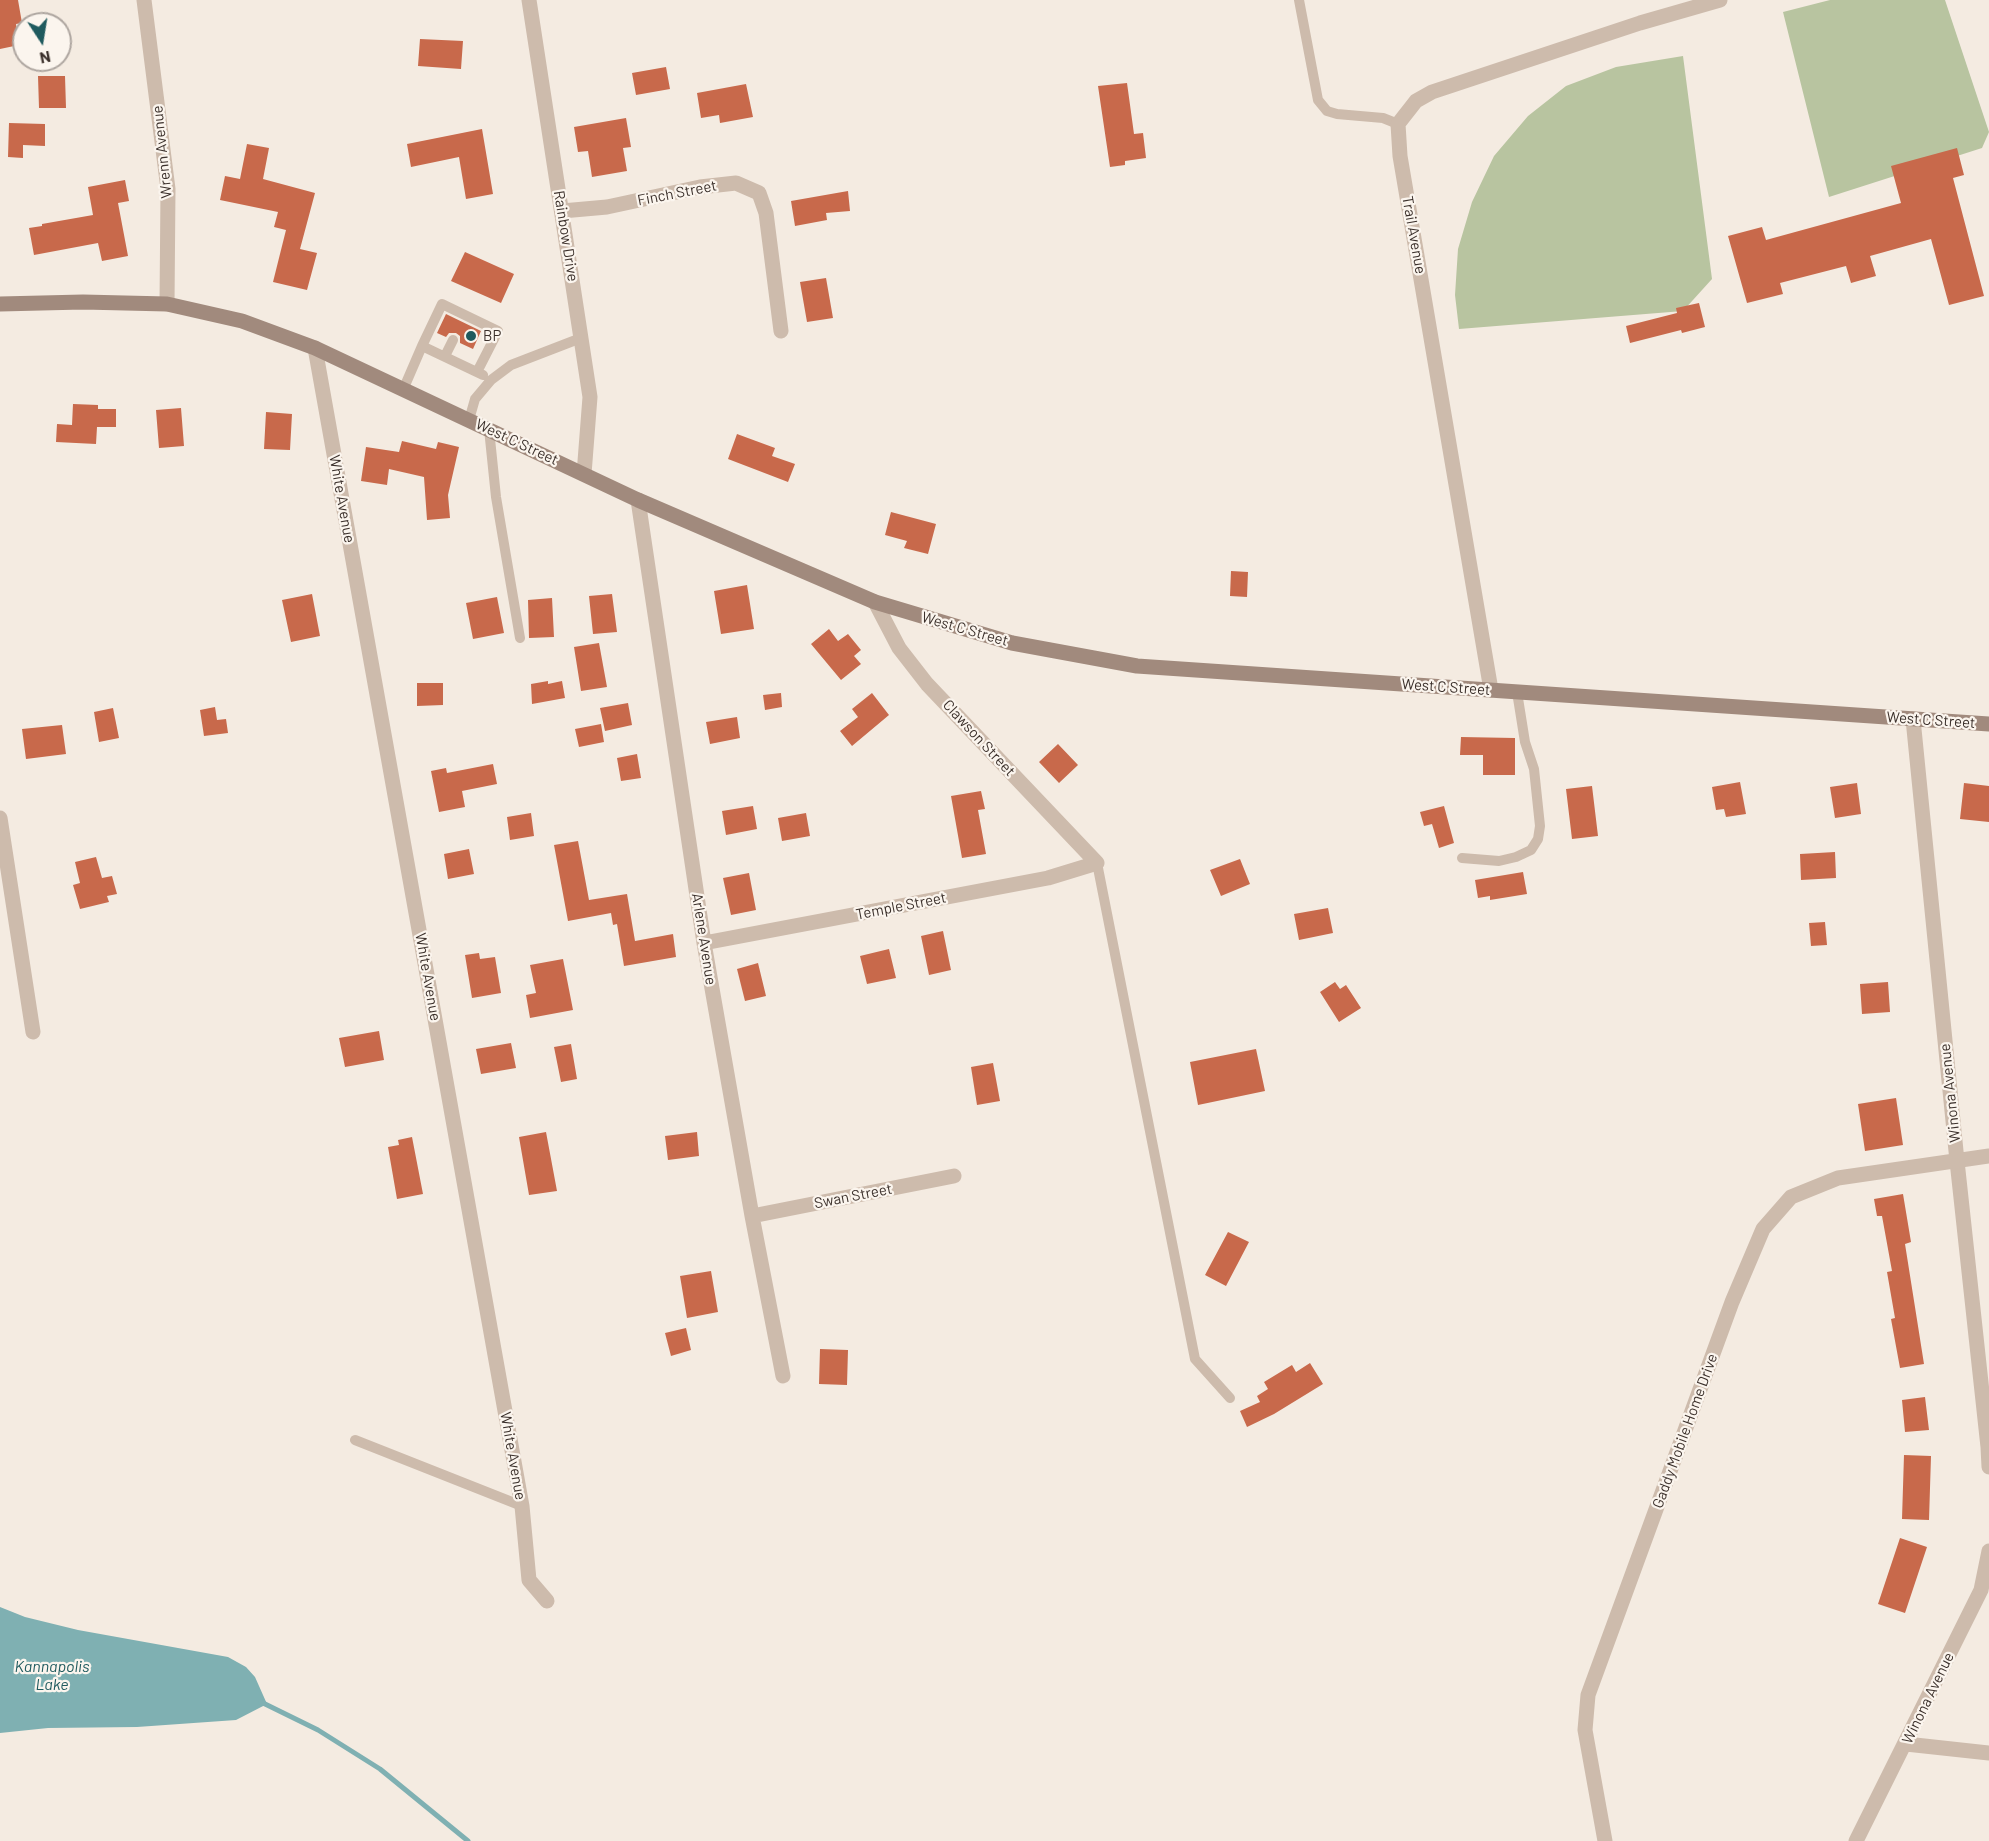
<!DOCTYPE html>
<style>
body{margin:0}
#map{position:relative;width:1989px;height:1841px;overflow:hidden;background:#f4ebe1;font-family:Barlow,sans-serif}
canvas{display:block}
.north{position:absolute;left:12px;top:12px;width:60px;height:60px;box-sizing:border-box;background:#fbf5ee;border:2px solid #aea6a0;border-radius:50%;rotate:168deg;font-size:16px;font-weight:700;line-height:24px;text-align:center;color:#3b302b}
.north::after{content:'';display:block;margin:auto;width:21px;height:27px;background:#1f5a5e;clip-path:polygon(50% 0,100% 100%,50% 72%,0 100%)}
</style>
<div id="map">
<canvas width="1989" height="1841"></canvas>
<div class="north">N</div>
</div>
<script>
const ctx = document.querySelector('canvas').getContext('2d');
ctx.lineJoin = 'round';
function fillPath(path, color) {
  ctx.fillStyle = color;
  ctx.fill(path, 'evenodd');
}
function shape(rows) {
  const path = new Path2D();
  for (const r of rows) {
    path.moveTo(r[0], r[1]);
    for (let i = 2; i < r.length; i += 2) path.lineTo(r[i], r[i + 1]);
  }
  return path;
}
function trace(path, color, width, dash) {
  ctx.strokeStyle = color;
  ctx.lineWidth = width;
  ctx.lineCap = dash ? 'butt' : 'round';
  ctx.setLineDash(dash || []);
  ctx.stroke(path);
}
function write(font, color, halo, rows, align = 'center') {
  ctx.font = font + ' Barlow,sans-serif';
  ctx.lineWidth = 4.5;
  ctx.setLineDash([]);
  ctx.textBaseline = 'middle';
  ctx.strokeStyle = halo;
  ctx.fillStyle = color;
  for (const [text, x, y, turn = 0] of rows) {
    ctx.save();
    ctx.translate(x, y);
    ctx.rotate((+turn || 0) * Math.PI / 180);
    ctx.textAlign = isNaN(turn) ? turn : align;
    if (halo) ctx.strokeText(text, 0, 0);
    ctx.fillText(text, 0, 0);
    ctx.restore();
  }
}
const green = shape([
 [1830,0,1945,0,1989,132,1982,148,1829,197,1783,12],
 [1683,56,1712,279,1683,311,1459,329,1455,295,1458,249,1472,202,1494,156,1528,116,1566,86,1616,67]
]);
const water = shape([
 [0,1607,25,1617,78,1630,228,1657,246,1667,255,1677,267,1704,236,1720,137,1727,48,1728,0,1733]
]);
const stream = shape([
 [261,1702,318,1730,380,1769,468,1841]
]);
const building = shape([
 [0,0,18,0,22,23,16,24,19,45,0,49],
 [420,39,463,41,461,69,418,66],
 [666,67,670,89,636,95,632,73],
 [38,76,65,76,66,108,39,108],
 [1127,83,1134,134,1143,133,1146,158,1125,161,1125,165,1110,167,1098,86],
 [746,84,753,117,720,123,719,115,701,118,697,93],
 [626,118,631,147,623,148,627,171,592,177,588,151,578,152,574,127],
 [9,123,45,124,45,146,23,145,23,158,8,157],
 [482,129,493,194,466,199,459,157,411,167,407,144],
 [247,144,269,148,263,179,315,193,300,249,317,253,307,290,273,282,286,230,274,227,278,212,220,200,225,176,240,179],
 [1957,148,1964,175,1953,178,1984,296,1949,305,1931,239,1870,256,1876,276,1851,283,1846,266,1780,283,1783,294,1747,303,1728,236,1762,227,1766,240,1901,203,1891,166],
 [125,180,129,201,118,203,128,256,102,261,98,243,34,255,29,228,42,226,42,224,93,215,88,187],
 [848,191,850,211,826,213,827,220,795,226,791,201],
 [465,252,514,274,501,303,451,281],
 [826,278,833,318,807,322,800,282],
 [1699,303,1705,327,1682,333,1681,330,1630,343,1626,326,1677,313,1676,308],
 [446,314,481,331,473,349,460,343,460,336,456,333,449,333,446,337,437,333],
 [73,404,98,405,98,409,116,409,116,427,97,427,96,444,56,442,57,424,72,425],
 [181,408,184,446,159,448,156,410],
 [266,412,292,414,290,450,264,449],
 [737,434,775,448,772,456,795,464,788,482,728,459],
 [402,441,436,449,438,442,459,447,448,495,450,518,427,520,424,477,389,469,387,485,361,481,366,447,399,452],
 [891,512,936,524,928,554,904,548,907,541,885,535],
 [1231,571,1248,572,1247,597,1230,596],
 [747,585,754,629,721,634,714,591],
 [312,594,320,636,291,642,282,600],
 [612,594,617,632,593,634,589,596],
 [497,597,504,633,473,639,466,603],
 [552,598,554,637,529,638,528,600],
 [829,629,838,641,848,634,861,650,854,656,861,664,841,680,811,644],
 [599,643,607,687,581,691,574,647],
 [548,681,548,684,562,681,565,698,532,704,531,684],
 [417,683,443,683,443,705,417,706],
 [781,693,782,707,765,710,763,695],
 [872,693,889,715,852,746,840,731,858,717,852,709],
 [628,703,632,725,605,731,600,708],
 [215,707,217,720,226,719,228,733,204,736,200,710],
 [113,708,119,738,99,742,94,712],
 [737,717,740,738,710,744,706,722],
 [601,724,604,742,579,747,575,729],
 [62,725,66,754,26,759,22,729],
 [1461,737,1515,738,1515,775,1483,775,1483,755,1460,755],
 [1058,744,1078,765,1059,783,1039,762],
 [637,754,641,778,621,781,617,758],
 [493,764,497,784,462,791,465,807,439,812,431,771,446,768,447,773],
 [1740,782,1746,814,1726,817,1724,809,1716,810,1712,787],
 [1857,783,1861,814,1835,818,1830,787],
 [1964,783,1989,786,1989,822,1960,819],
 [1592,786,1598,836,1572,839,1566,789],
 [981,791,985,809,978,810,986,854,962,858,951,796],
 [753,806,757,829,726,835,722,811],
 [1444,806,1454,843,1439,848,1432,824,1424,826,1420,812],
 [531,813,534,836,510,840,507,817],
 [806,813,810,836,782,841,778,818],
 [578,841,589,900,627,894,635,941,673,934,676,957,624,966,617,924,613,925,611,913,568,921,554,845],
 [469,849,474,874,448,879,444,854],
 [1835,852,1836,878,1801,880,1800,854],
 [96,857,102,878,112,876,117,894,107,896,109,902,80,909,73,885,80,883,75,862],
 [1240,859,1250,884,1221,896,1210,870],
 [1523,872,1527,894,1490,900,1490,896,1478,898,1475,880],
 [749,873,756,910,731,915,723,878],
 [1328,908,1333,933,1299,940,1294,914],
 [1825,922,1827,945,1811,946,1809,923],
 [943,931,951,970,929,975,921,936],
 [889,949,896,978,867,984,860,956],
 [479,953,480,959,495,957,501,993,472,998,465,955],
 [563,959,573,1010,530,1018,526,995,536,993,530,965],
 [758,963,766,996,745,1001,737,969],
 [1335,982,1340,989,1346,985,1361,1008,1339,1022,1320,992],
 [1888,982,1890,1012,1862,1014,1860,984],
 [379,1031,384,1060,345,1067,339,1038],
 [511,1043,516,1068,481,1074,476,1049],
 [571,1044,577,1079,561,1082,554,1047],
 [1256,1049,1265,1091,1198,1105,1190,1062],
 [993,1063,1000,1101,977,1105,971,1067],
 [1896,1098,1903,1145,1865,1151,1858,1104],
 [546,1132,557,1191,529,1195,519,1137],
 [697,1132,699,1156,668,1160,665,1136],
 [412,1137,423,1194,397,1199,388,1147,399,1145,398,1140],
 [1903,1194,1911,1242,1905,1244,1924,1364,1900,1368,1891,1319,1895,1318,1887,1272,1892,1271,1882,1216,1877,1216,1874,1199],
 [1228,1232,1249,1242,1226,1286,1205,1275],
 [711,1271,718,1312,687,1318,680,1276],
 [686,1328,691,1350,671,1356,665,1333],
 [820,1349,848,1350,847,1385,819,1384],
 [1310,1363,1323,1384,1274,1414,1247,1427,1240,1411,1260,1402,1257,1396,1268,1389,1264,1382,1292,1365,1296,1372],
 [1925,1397,1929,1430,1905,1432,1902,1400],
 [1904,1455,1931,1456,1929,1520,1902,1519],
 [1900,1538,1927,1547,1905,1613,1878,1604]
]);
const service = shape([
 [1299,0,1318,100,1327,111,1337,114,1383,118,1398,124],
 [422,346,442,304,498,331,477,372],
 [445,356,453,340],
 [403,390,422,346,483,375],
 [469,420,475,399,491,380,511,365,581,338],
 [489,429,496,497,520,638],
 [1462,858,1499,861,1516,857,1531,850,1538,839,1540,826,1534,769,1525,742,1517,692],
 [1097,863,1195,1359,1230,1398],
 [355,1440,522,1506]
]);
const minor = shape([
 [144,0,168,189,167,304],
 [562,211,607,207,700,187,736,183,759,193,766,213,781,331],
 [315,348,522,1506,529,1580,547,1601],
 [638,500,704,943,752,1216,783,1376],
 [1491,690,1400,156,1398,124,1416,101,1432,92,1640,23,1720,0],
 [1913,719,1957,1161,1988,1447,1989,1467],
 [0,818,33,1032],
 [704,943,1048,878,1097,863,927,684,899,648,875,602],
 [752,1216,954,1176],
 [1906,1744,1989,1753],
 [1605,1841,1585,1730,1588,1695,1732,1302,1763,1229,1791,1197,1838,1178,1989,1156],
 [1856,1841,1981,1590,1989,1551]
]);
const tertiary = shape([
 [529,0,590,397,584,474]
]);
const secondary = shape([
 [0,304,83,302,167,304,242,321,315,348,638,500,875,602,1012,643,1137,666,1989,724]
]);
const markers = [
 [471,336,6,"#1f5a5e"]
];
const streetNames = [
 ["Wrenn Avenue",162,152,-96],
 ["Finch Street",677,193,-11],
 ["Trail Avenue",1414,235,80],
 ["Rainbow Drive",566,236,81],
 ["West C Street",517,442,25],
 ["White Avenue",342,499,80],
 ["West C Street",965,629,16],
 ["West C Street",1446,687,4],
 ["West C Street",1931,720,4],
 ["Clawson Street",979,738,47],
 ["Temple Street",901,906,-11],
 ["Arlene Avenue",704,939,81],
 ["White Avenue",428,977,80],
 ["Winona Avenue",1950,1093,-96],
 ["Swan Street",853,1196,-11],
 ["Gaddy Mobile Home Drive",1685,1431,-70],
 ["White Avenue",513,1456,80],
 ["Winona Avenue",1928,1698,-64]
];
const poiNames = [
 ["BP",483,336]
];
const waterNames = [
 ["Kannapolis",52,1667],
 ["Lake",52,1685]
];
fillPath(green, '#b8c4a0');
fillPath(water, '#7fb0b2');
trace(stream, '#7fb0b2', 5);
fillPath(building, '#c8694b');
trace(service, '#cdbbac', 10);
trace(minor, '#cdbbac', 15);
trace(tertiary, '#cdbbac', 15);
trace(secondary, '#a18a7d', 15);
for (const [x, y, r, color] of markers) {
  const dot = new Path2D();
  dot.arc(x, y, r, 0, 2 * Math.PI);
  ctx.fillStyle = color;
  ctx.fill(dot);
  trace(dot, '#fbf5ee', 2);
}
write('15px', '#3b302b', '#fbf5ee', streetNames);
write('15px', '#3b302b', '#fbf5ee', poiNames, 'left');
write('italic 16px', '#1f5a5e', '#fbf5ee', waterNames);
</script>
